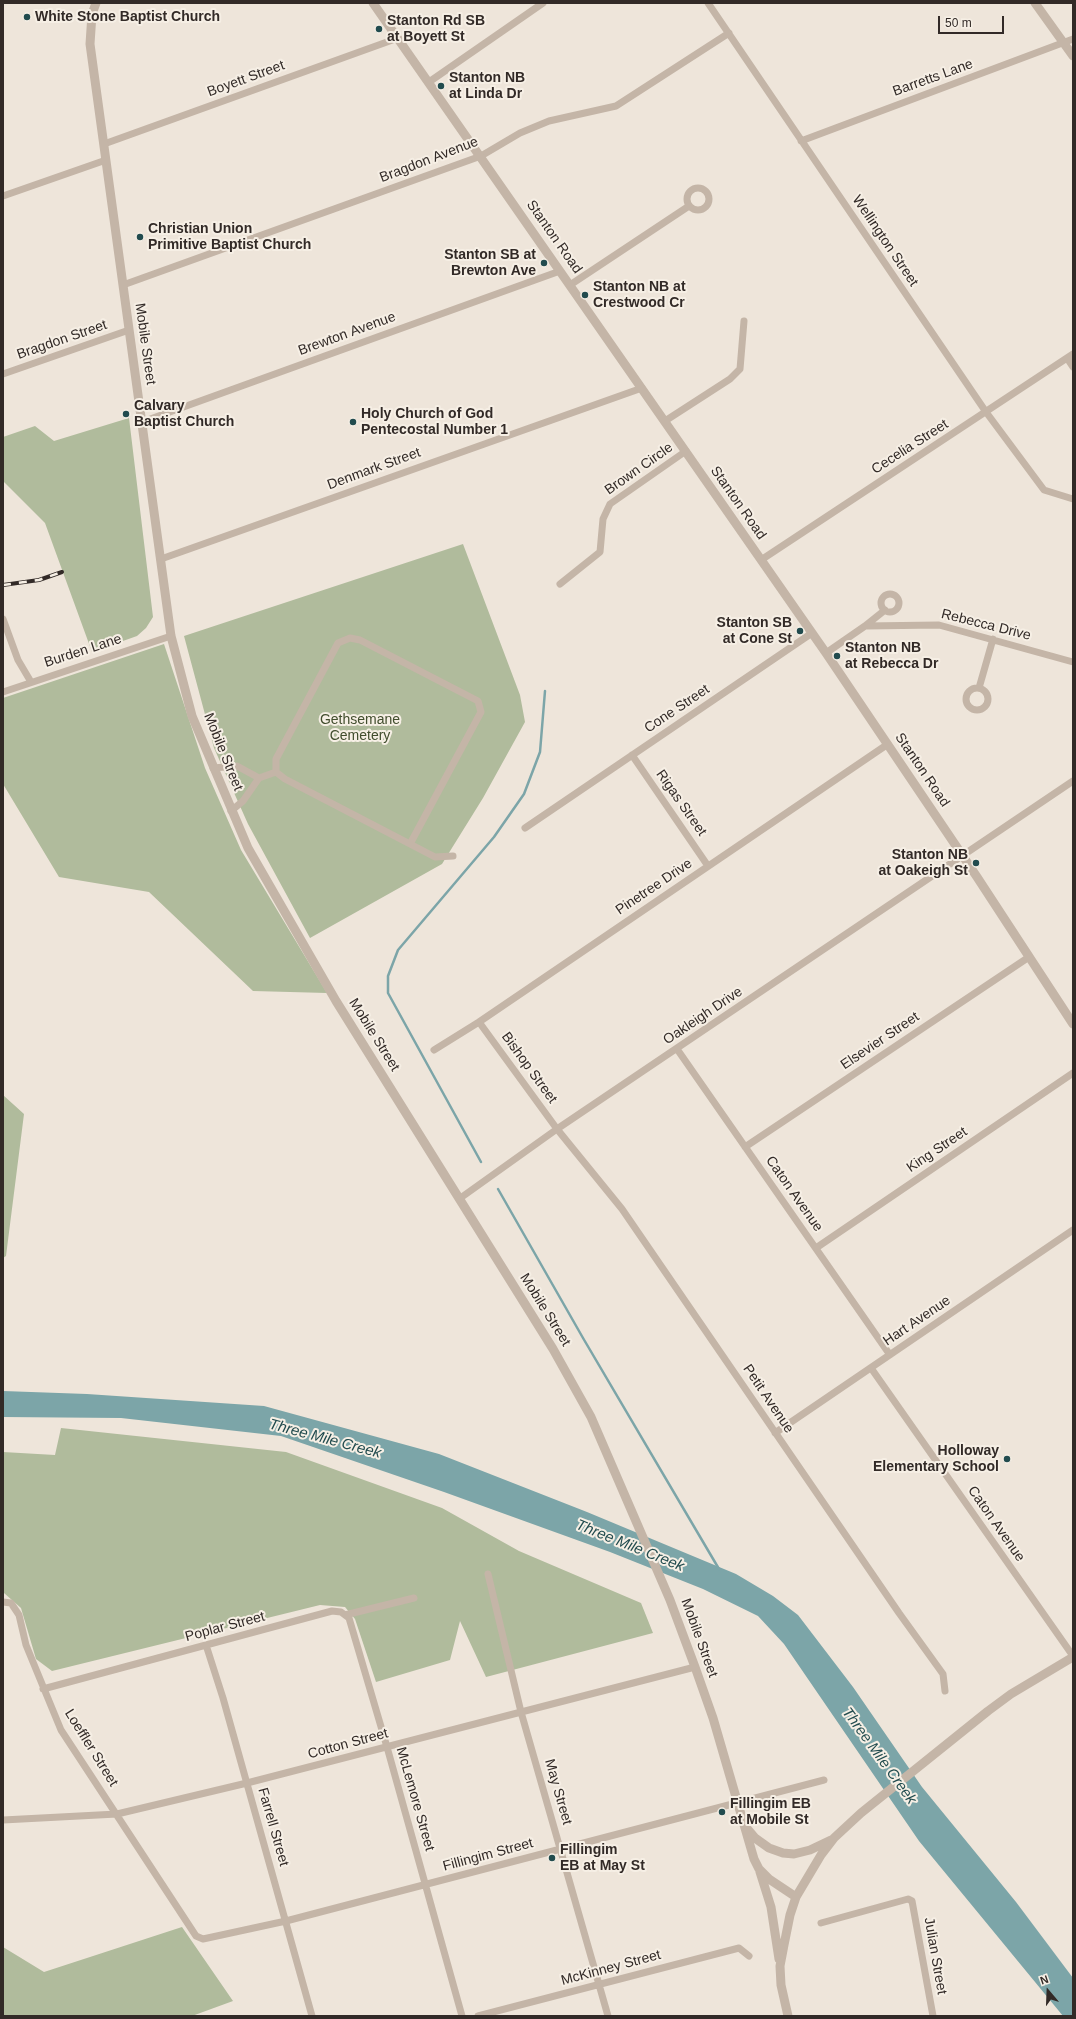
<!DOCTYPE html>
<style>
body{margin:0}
#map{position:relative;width:1076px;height:2019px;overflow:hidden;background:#eee5da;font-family:Arial,sans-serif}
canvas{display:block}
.frame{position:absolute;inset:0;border:4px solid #322a27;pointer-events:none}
.north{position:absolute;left:1028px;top:1971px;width:40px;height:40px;-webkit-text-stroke:3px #f6efe5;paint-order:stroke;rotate:341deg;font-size:11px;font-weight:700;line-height:16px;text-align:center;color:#322a27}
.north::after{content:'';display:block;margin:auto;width:14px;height:18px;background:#322a27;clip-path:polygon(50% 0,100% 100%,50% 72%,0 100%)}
.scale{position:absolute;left:938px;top:16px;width:66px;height:18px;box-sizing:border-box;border:2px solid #322a27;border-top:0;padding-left:5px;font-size:12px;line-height:14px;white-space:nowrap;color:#322a27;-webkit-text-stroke:3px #f6efe5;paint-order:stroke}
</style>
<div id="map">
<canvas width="1076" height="2019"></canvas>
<div class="frame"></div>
<div class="north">N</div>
<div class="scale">50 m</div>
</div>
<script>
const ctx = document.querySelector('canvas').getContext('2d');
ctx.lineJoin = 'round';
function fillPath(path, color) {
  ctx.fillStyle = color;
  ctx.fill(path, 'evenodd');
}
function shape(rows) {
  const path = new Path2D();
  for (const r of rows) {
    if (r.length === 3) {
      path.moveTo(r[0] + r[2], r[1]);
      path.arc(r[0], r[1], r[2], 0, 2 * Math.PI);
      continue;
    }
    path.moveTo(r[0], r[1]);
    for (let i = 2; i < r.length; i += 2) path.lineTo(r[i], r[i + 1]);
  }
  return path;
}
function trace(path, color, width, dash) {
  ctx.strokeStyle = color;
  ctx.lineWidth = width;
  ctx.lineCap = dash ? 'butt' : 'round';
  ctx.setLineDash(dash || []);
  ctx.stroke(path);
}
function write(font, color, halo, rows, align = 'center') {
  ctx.font = font + ' Arial,sans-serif';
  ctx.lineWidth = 4;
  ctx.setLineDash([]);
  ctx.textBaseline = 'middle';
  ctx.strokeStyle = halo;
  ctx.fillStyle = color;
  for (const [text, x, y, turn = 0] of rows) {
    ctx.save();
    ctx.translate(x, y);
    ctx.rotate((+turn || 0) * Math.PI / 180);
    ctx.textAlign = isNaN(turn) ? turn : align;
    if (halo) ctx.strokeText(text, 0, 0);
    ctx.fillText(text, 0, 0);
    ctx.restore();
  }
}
const green = shape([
 [129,418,153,617,146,628,137,636,92,652,45,523,3,481,3,437,35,426,54,441],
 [463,544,520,695,525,722,483,798,442,864,310,938,248,824,214,748,184,636],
 [164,644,205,768,241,850,327,993,253,991,149,892,59,877,3,784,3,698],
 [3,1095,24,1114,6,1256,3,1258],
 [61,1428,286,1452,442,1508,519,1551,641,1603,653,1633,486,1677,460,1621,450,1660,376,1682,355,1619,345,1607,320,1605,52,1671,36,1659,21,1608,4,1593,3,1452,55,1455],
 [182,1927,233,2001,192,2016,3,2016,3,1947,44,1972]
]);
const water = shape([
 [3,1391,87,1394,264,1406,439,1454,587,1512,736,1574,773,1596,798,1615,853,1687,922,1787,1016,1902,1073,1978,1073,2016,1063,2016,919,1841,784,1644,758,1616,703,1589,610,1552,444,1492,281,1436,121,1418,3,1417]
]);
const stream = shape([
 [481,1162,388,993,388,976,398,950,494,837,524,794,540,752,545,691],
 [498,1189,583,1338,719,1569]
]);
const minor = shape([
 [708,3,986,412,1044,490,1073,499],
 [429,82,543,3],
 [801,141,1073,39],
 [104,144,398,38],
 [698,199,11],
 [3,196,106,160],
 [123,285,481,156,520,133,549,121,616,106,729,33],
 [570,285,689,206],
 [1067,358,1073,367],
 [3,374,129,330],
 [665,421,730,379,740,369,744,321],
 [142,422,560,271],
 [161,559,642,388],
 [761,560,1073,354],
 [560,584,600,552,603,519,610,504,686,451],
 [890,603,9],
 [3,619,18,660,31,682],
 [865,626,885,610],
 [826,653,865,626,939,625,1073,662],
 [979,688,993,639],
 [977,699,11],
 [3,692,171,636],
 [632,755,708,866],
 [213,768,237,766,259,778,276,772,285,779,435,857,453,856],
 [276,772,276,759,338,643,350,638,360,640,478,701,481,712,410,844],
 [231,811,243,801,259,778],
 [525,828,812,633],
 [479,1022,557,1129,622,1209,899,1613,943,1674,945,1691],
 [677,1049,890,1355],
 [434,1050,479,1022,888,744],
 [745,1147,1029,957],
 [459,1199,557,1129,1073,781],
 [816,1248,1073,1073],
 [871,1368,1073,1656],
 [775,1433,1073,1230],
 [488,1574,521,1712,608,2016],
 [3,1602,11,1603,19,1615,26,1645,61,1730,196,1936,203,1939,286,1921,824,1780],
 [345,1615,349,1618,387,1747,462,2016],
 [206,1645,223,1698,312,2016],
 [43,1689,332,1611,341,1612,345,1615,414,1598],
 [3,1820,117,1814,247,1783,695,1667],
 [821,1923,908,1899,912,1901,933,2016],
 [478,2016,739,1948,749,1956]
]);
const tertiary = shape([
 [96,3,92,14,90,44,171,636,192,716,248,848,336,1001,553,1349,591,1417,670,1600,695,1667,713,1718,754,1859,759,1869,769,1879,796,1897],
 [373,3,826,653,977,877,1073,1024],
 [1035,3,1073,56],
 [744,1825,755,1838,769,1848,783,1853,794,1854,810,1850,831,1840],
 [760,1872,771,1907,779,1959],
 [788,2016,781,1985,780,1966,784,1945,790,1915,796,1897,821,1855,834,1838,861,1813,988,1711,1011,1694,1073,1657]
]);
const rail = shape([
 [3,585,39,580,62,572]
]);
const markers = [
 [27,17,4,"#214b4e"],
 [379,29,4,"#214b4e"],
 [441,86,4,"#214b4e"],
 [140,237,4,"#214b4e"],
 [544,263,4,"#214b4e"],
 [585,295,4,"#214b4e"],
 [126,414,4,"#214b4e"],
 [353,422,4,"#214b4e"],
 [800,631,4,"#214b4e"],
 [837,656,4,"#214b4e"],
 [976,863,4,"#214b4e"],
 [1007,1459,4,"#214b4e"],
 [722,1812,4,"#214b4e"],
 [552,1858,4,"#214b4e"]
];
const poiNames = [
 ["White Stone Baptist Church",35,17],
 ["Stanton Rd SB",387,21],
 ["at Boyett St",387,37],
 ["Stanton NB",449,78],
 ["at Linda Dr",449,94],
 ["Christian Union",148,229],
 ["Primitive Baptist Church",148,245],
 ["Stanton SB at",536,255,"right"],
 ["Brewton Ave",536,271,"right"],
 ["Stanton NB at",593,287],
 ["Crestwood Cr",593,303],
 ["Calvary",134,406],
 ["Baptist Church",134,422],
 ["Holy Church of God",361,414],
 ["Pentecostal Number 1",361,430],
 ["Stanton SB",792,623,"right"],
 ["at Cone St",792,639,"right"],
 ["Stanton NB",845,648],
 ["at Rebecca Dr",845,664],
 ["Stanton NB",968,855,"right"],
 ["at Oakeigh St",968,871,"right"],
 ["Holloway",999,1451,"right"],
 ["Elementary School",999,1467,"right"],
 ["Fillingim EB",730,1804],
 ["at Mobile St",730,1820],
 ["Fillingim",560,1850],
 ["EB at May St",560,1866]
];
const streetNames = [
 ["Barretts Lane",933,78,-20],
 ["Boyett Street",246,79,-20],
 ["Bragdon Avenue",429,160,-21],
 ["Stanton Road",554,237,55],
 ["Wellington Street",885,241,56],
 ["Brewton Avenue",347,334,-20],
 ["Bragdon Street",62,340,-19],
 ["Mobile Street",145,344,82],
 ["Cecelia Street",910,447,-33],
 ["Denmark Street",374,469,-20],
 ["Brown Circle",639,469,-35],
 ["Stanton Road",738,503,55],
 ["Rebecca Drive",986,625,14],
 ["Burden Lane",83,651,-18],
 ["Cone Street",677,709,-34],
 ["Mobile Street",223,752,68],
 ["Stanton Road",922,770,56],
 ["Rigas Street",681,803,55],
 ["Pinetree Drive",654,887,-34],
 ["Oakleigh Drive",703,1016,-34],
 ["Mobile Street",374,1035,58],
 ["Elsevier Street",880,1041,-34],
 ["Bishop Street",529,1068,54],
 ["King Street",937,1150,-34],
 ["Caton Avenue",794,1194,55],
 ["Mobile Street",545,1310,58],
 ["Hart Avenue",917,1321,-34],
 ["Petit Avenue",768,1399,56],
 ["Caton Avenue",996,1524,55],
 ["Poplar Street",225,1627,-15],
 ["Mobile Street",699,1638,70],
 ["Cotton Street",348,1744,-15],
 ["Loeffler Street",91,1748,58],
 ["May Street",558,1792,74],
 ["McLemore Street",415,1799,74],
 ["Farrell Street",273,1827,74],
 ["Fillingim Street",488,1855,-15],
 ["Julian Street",935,1956,80],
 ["McKinney Street",611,1968,-15]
];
const parkNames = [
 ["Gethsemane",360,720],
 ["Cemetery",360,736]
];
const waterNames = [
 ["Three Mile Creek",325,1439,15],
 ["Three Mile Creek",630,1546,22],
 ["Three Mile Creek",879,1756,54]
];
fillPath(green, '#b0bb9c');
fillPath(water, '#7ca5a8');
trace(stream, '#7ca5a8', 2.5);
trace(minor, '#c4b5a7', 7);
trace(tertiary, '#c4b5a7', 9);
trace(rail, '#322a27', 4);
trace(rail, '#f6efe5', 2.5, [8]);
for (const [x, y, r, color] of markers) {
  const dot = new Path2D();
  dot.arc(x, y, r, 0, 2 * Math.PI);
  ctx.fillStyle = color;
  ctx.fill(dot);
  trace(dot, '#f6efe5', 1.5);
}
write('bold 14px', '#322a27', '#f6efe5', poiNames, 'left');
write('14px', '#322a27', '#f6efe5', streetNames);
write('14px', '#414d2d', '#f6efe5', parkNames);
write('italic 15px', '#214b4e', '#f6efe5', waterNames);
</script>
